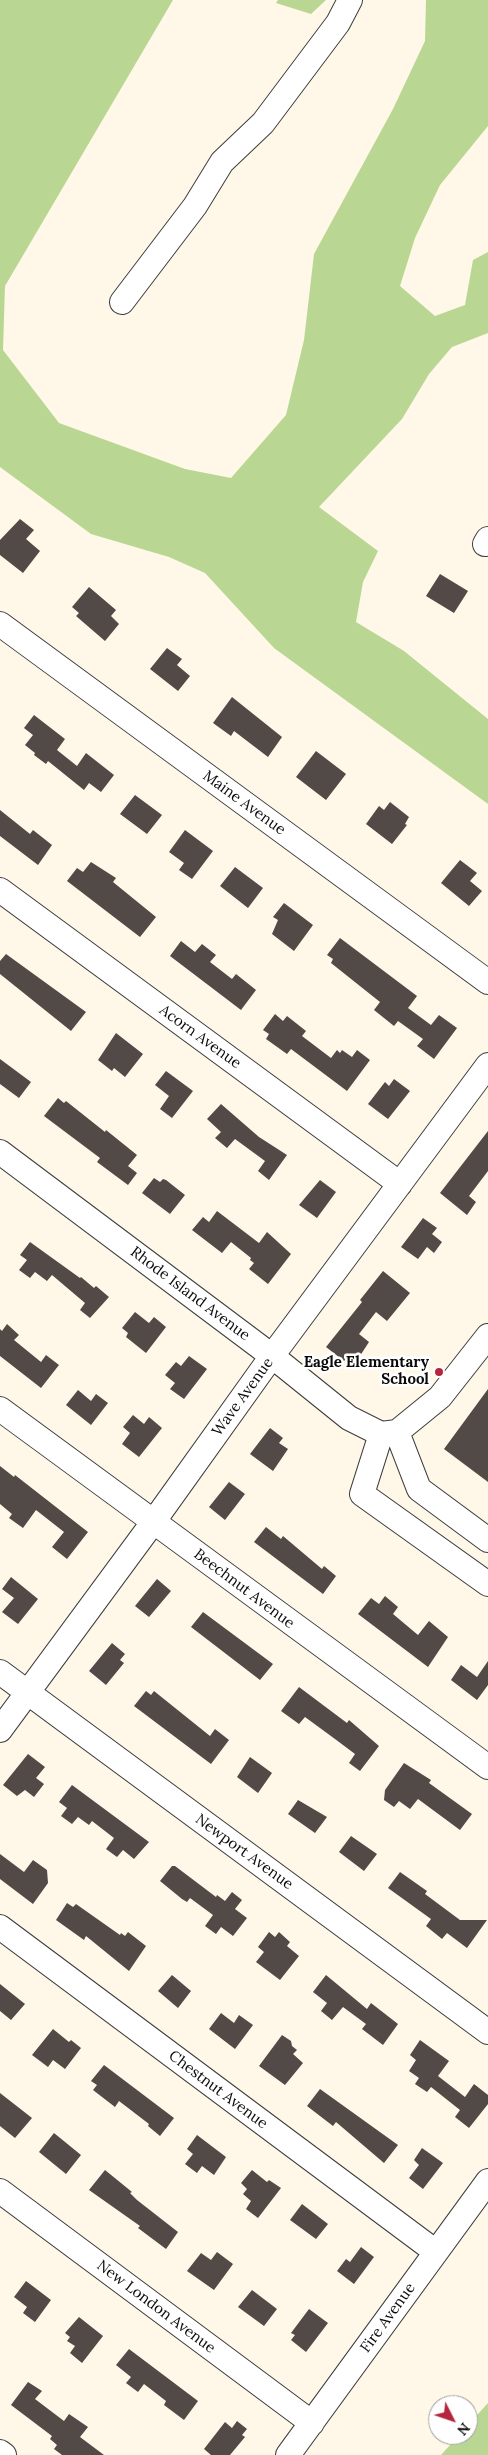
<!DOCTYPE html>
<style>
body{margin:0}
#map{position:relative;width:488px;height:2455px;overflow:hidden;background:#fff7e7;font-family:Lora,serif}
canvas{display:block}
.north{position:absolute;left:428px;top:2395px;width:50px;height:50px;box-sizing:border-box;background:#fff;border:1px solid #9d9d9d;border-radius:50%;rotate:131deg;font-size:14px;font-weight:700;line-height:20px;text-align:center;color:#0a0a0a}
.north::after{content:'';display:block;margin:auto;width:18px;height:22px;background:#b5263e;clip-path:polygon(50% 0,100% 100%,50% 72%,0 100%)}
</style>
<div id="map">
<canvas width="488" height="2455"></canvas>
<div class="north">N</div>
</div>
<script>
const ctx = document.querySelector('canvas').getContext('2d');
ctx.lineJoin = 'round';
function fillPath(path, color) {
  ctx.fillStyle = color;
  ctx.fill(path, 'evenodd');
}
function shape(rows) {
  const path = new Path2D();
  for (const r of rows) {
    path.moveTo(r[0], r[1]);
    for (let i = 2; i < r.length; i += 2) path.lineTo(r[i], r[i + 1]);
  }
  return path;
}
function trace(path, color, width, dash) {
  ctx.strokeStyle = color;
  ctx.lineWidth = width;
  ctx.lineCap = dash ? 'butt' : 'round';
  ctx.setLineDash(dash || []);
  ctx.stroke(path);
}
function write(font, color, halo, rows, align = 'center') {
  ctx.font = font + ' Lora,serif';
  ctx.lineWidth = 5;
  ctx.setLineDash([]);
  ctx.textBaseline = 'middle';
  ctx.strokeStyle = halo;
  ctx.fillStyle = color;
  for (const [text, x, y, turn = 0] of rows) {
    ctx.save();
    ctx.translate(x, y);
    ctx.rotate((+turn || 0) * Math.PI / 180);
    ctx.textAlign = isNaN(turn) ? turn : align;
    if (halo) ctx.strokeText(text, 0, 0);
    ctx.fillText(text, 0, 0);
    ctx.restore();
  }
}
const forest = shape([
 [0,0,173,0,5,286,3,350,59,423,185,469,231,478,286,415,304,340,314,254,393,109,425,41,426,0,488,0,488,126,440,185,415,238,400,286,435,316,465,305,473,260,488,252,488,333,452,347,429,374,402,419,319,507,378,551,363,582,356,622,404,651,488,719,488,804,274,648,205,573,169,557,91,534,0,467],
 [278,0,326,0,311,14,276,3],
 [488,2403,488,2455,441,2455,459,2435,468,2435,468,2425]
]);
const building = shape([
 [20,519,34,530,26,539,40,551,23,573,0,555,0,540],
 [440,574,468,591,454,613,426,596],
 [89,587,116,610,111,616,119,624,105,641,76,616,79,613,72,607],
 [167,648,182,659,177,665,190,676,178,691,150,669],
 [232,697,282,737,268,757,234,731,231,736,213,723],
 [34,715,65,739,57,750,77,766,86,753,114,775,101,792,89,783,84,790,48,761,46,764,34,755,35,753,25,745,33,735,24,728],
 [316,751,346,774,326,800,296,777],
 [135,795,162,815,147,834,120,814],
 [390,802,409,817,405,824,407,825,392,844,366,824,379,806,384,810],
 [0,810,30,834,33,830,52,845,38,865,0,836],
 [185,830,213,851,192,879,179,870,184,863,169,852],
 [460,860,477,873,470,881,482,891,469,906,441,883],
 [91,862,116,878,113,882,156,917,140,937,67,881,77,868,83,872],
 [235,867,263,888,248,908,220,886],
 [284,903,313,925,294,951,272,934,278,920,273,917],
 [340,938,417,996,408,1008,431,1025,439,1015,457,1028,434,1059,417,1046,423,1039,398,1021,394,1026,374,1010,380,1002,331,963,333,959,327,955],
 [181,941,195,952,202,944,216,955,210,962,232,979,236,974,256,990,241,1010,170,956],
 [6,954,86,1012,71,1031,0,974,0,961],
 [275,1014,283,1021,287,1016,306,1031,302,1036,331,1058,337,1050,340,1053,342,1050,352,1057,357,1050,370,1060,347,1091,291,1049,287,1054,266,1039,269,1034,263,1030],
 [116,1033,143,1054,125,1077,114,1068,112,1071,98,1060],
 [0,1059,31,1082,19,1098,0,1084],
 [166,1071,193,1091,172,1118,160,1109,169,1096,155,1085],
 [394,1079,410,1091,388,1119,368,1104,385,1082,389,1086],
 [58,1098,64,1103,66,1101,105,1132,106,1130,137,1155,128,1166,137,1173,128,1185,97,1162,100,1158,44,1116],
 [221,1104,259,1137,287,1155,269,1180,258,1171,265,1161,235,1139,227,1148,215,1138,221,1132,207,1119],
 [488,1131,488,1171,469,1196,476,1202,467,1215,440,1193],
 [154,1178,160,1182,163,1179,166,1180,185,1195,170,1214,142,1193],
 [320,1180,336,1192,317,1218,299,1205],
 [217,1211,259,1243,267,1232,291,1254,268,1284,249,1269,254,1263,250,1260,251,1258,231,1242,222,1253,192,1230,203,1217,209,1222],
 [423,1218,437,1228,432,1234,442,1242,434,1253,427,1247,418,1259,401,1247],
 [30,1242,80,1278,81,1277,94,1288,96,1286,109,1297,90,1318,80,1310,85,1303,52,1275,47,1281,35,1272,30,1278,19,1270,27,1260,20,1255],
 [383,1271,410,1293,387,1321,376,1312,359,1334,369,1342,354,1365,346,1359,344,1361,326,1347,362,1302,360,1300],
 [135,1312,149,1323,154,1317,166,1327,146,1353,126,1337,128,1333,122,1328],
 [7,1324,19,1335,14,1340,41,1362,46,1355,59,1365,41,1388,0,1356,0,1329,2,1331],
 [189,1356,207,1369,184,1399,170,1389,175,1383,165,1375,176,1362,181,1366],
 [488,1389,488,1482,444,1449],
 [78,1390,91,1401,96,1394,108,1403,91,1425,66,1405],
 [133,1415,144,1424,149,1417,162,1428,139,1457,122,1444,130,1433,123,1427],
 [270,1428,283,1438,279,1443,288,1449,273,1471,250,1454],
 [0,1466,14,1477,15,1475,88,1532,67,1559,52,1547,64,1532,36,1510,23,1528,9,1518,12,1514,0,1504],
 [229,1482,245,1494,225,1520,209,1507],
 [266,1527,281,1539,283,1536,322,1569,324,1566,336,1576,323,1594,254,1542],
 [11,1577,38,1599,18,1624,2,1612,14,1598,2,1589],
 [157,1579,171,1591,149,1617,135,1606],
 [385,1596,398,1607,393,1614,418,1635,429,1621,448,1637,428,1667,358,1614,371,1598,379,1604],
 [203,1612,273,1664,260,1680,191,1627],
 [112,1643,125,1654,120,1660,124,1663,106,1685,89,1671],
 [488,1661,488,1685,477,1700,451,1680,461,1665,477,1677],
 [299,1687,347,1723,349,1720,379,1746,360,1771,349,1763,355,1754,335,1739,305,1717,299,1724,281,1711],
 [146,1691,151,1695,154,1691,210,1736,215,1729,229,1740,211,1764,134,1706],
 [28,1754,45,1767,36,1778,44,1784,34,1797,25,1790,17,1796,3,1785],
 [250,1757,272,1773,258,1793,237,1777],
 [404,1763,431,1780,429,1783,472,1814,460,1830,418,1799,410,1809,399,1801,394,1807,384,1800,385,1790],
 [72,1785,149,1842,134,1859,123,1850,117,1857,106,1849,114,1838,92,1821,89,1825,78,1817,72,1824,61,1816,67,1808,59,1802],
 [298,1800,327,1817,315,1833,288,1814],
 [351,1836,377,1854,364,1871,339,1852],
 [0,1854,24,1872,33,1860,47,1870,48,1883,33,1904,0,1879],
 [172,1866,175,1866,216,1897,217,1895,225,1901,232,1892,242,1900,235,1909,247,1918,233,1936,221,1927,216,1934,205,1926,213,1915,190,1898,187,1902,182,1899,160,1881],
 [400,1872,427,1891,425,1894,460,1920,487,1920,467,1948,447,1933,442,1939,426,1926,431,1919,388,1888],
 [67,1903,73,1907,76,1904,120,1935,121,1933,125,1936,128,1932,146,1946,129,1971,86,1936,84,1940,56,1920],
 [269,1932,275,1937,279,1932,290,1942,287,1946,299,1956,280,1980,256,1962,264,1952,258,1947],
 [172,1975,191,1991,178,2008,158,1991],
 [326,1975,367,2009,371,2003,398,2024,383,2045,362,2029,366,2024,343,2007,332,2020,321,2011,327,2003,313,1992],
 [0,1984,25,2004,11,2020,0,2011],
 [221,2013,234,2023,239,2015,253,2025,235,2049,209,2029],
 [53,2029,69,2042,71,2040,81,2048,65,2069,53,2060,48,2067,32,2055],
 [282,2035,291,2041,292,2046,297,2050,293,2054,303,2063,285,2085,259,2066],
 [420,2040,449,2061,438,2076,465,2097,474,2084,488,2095,488,2104,469,2128,455,2117,460,2110,431,2087,427,2092,415,2084,419,2078,409,2071,416,2060,410,2055],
 [104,2065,174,2118,160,2136,148,2126,149,2124,119,2101,115,2107,93,2090,97,2085,91,2081],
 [320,2089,398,2145,384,2163,336,2122,333,2126,307,2106],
 [0,2093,32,2118,15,2138,0,2126],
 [54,2133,81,2155,66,2174,39,2152],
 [197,2135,226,2157,214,2175,202,2166,197,2173,185,2164,193,2154,187,2149],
 [422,2148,443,2163,423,2189,409,2178,419,2165,414,2160],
 [105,2170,132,2192,130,2193,137,2200,178,2232,166,2249,138,2228,140,2226,89,2190],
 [252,2170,267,2182,269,2180,281,2188,258,2218,246,2209,251,2201,243,2194,247,2189,241,2183],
 [302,2204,328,2224,316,2239,290,2220],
 [361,2247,374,2257,354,2284,337,2271,346,2259,350,2262],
 [217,2252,233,2264,214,2290,187,2271,201,2253,211,2260],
 [26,2281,51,2300,35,2322,23,2313,27,2307,14,2297],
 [252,2290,277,2309,264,2326,238,2307],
 [309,2309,328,2323,306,2352,291,2340,295,2335,291,2333],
 [79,2317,103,2336,82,2363,70,2353,75,2346,67,2341,70,2337,65,2333],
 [129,2349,198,2401,184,2420,164,2405,166,2401,144,2384,138,2392,126,2383,131,2377,116,2365],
 [28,2382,42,2391,35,2399,64,2421,69,2414,88,2427,80,2437,104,2455,62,2455,54,2449,57,2445,50,2439,52,2436,11,2405],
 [237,2421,247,2429,242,2435,245,2437,230,2455,211,2455,204,2449,225,2422,232,2428]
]);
const minor = shape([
 [122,302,195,206,222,162,263,123,338,23,350,0],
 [485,544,488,539],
 [0,624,488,982],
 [0,890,400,1184],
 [0,1152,272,1356,349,1418,381,1434],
 [488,1336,440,1397,397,1432,381,1434,362,1494,488,1584],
 [0,1409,488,1767],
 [397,1432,419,1489,488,1540],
 [0,1672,488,2032],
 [0,1730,154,1521,272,1356,488,1065],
 [0,1927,436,2252],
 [0,2191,312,2423],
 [0,2452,4,2455],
 [288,2455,488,2181]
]);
const markers = [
 [439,1372,5,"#b5263e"]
];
const streetNames = [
 ["Maine Avenue",244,803,36],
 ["Acorn Avenue",200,1037,36],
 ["Rhode Island Avenue",190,1294,37],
 ["Wave Avenue",243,1397,-54],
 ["Beechnut Avenue",244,1589,37],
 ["Newport Avenue",244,1852,36],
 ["Chestnut Avenue",218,2090,37],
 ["New London Avenue",156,2307,37],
 ["Fire Avenue",388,2318,-54]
];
const poiNames = [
 ["Eagle Elementary",429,1363],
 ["School",429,1380]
];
fillPath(forest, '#b9d792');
fillPath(building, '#524a46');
trace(minor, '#3d3d3d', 26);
trace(minor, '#fff', 24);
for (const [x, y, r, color] of markers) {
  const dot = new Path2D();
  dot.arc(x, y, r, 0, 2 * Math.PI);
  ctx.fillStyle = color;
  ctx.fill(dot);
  trace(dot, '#fff', 2);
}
write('15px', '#0a0a0a', '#fff', streetNames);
write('bold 15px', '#0a0a0a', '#fff', poiNames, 'right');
</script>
